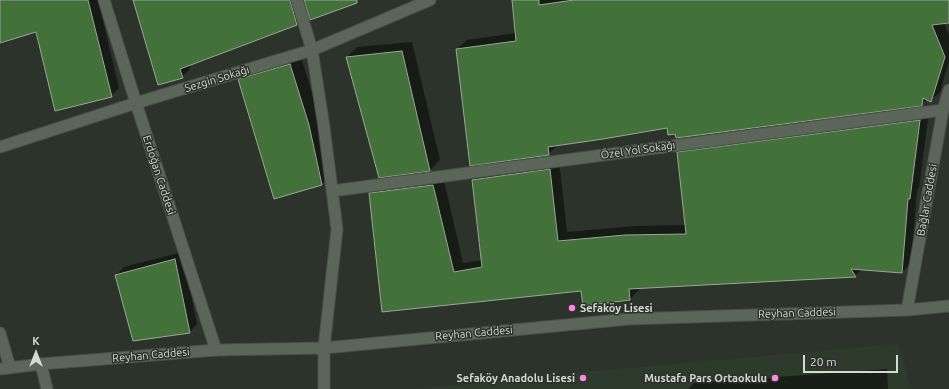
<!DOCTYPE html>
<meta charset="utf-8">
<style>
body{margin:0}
#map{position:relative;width:949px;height:389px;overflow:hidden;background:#2b332a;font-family:Ubuntu,sans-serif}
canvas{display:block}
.north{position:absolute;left:16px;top:333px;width:40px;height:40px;-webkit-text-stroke:3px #2b332a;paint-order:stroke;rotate:0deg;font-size:11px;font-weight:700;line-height:16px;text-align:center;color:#d4d9d3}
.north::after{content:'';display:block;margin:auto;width:14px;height:18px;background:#d4d9d3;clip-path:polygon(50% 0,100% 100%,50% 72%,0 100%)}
.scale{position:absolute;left:803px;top:355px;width:95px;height:18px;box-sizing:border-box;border:2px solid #d4d9d3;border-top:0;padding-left:5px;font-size:12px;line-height:14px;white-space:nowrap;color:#d4d9d3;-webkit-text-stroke:3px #2b332a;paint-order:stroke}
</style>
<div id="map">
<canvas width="949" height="389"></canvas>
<div class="north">K</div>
<div class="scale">20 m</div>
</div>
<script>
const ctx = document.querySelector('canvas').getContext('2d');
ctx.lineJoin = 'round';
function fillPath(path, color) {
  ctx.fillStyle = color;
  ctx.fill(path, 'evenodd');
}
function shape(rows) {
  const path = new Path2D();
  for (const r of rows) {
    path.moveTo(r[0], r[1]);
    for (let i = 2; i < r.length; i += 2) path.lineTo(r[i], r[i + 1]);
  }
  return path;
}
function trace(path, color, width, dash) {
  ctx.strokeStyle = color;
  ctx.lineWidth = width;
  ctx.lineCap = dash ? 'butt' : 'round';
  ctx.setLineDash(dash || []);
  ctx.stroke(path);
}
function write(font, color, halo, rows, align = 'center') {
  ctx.font = font + ' Ubuntu,sans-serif';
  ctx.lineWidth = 3;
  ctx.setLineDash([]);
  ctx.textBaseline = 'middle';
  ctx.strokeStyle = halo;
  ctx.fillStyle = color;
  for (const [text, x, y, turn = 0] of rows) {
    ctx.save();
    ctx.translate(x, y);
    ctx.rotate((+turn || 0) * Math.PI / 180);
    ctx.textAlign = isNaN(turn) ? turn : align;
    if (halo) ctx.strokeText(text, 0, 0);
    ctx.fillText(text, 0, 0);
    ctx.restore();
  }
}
const built = shape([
 [898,344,912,389,412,389,638,367]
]);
const shadow = shape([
 [0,0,98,0,119,88,111,96,37,31,0,42],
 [134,0,300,0,305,16,297,24,189,64,190,69,182,77],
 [513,0,949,0,949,22,944,23,949,35,949,61,940,92,930,101,927,99,921,105,676,133,668,126,558,145,548,154,457,49,467,40,516,33],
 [412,42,440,160,430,170,347,57,357,47],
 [300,54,319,115,331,175,321,185,240,80,250,70],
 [929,111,919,188,917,190,911,263,902,272,862,269,855,276,639,288,639,290,630,299,582,290,382,311,370,193,380,184,443,176,463,263,483,260,473,180,482,171,559,160,567,232,635,226,686,225,678,153,688,143],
 [182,252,197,324,190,332,116,275,124,267],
 [887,369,888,389,688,389,694,383]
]);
const building = shape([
 [0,0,88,0,112,97,55,111,36,32,0,43,0,0],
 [133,0,290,0,297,25,180,69,183,78,158,85,133,0],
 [304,0,357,0,357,3,310,20,304,0],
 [512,0,539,0,539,5,574,0,949,0,949,23,932,25,945,57,931,102,923,98,922,106,676,138,675,134,668,135,667,128,603,139,548,147,549,155,470,166,456,49,516,41,512,0],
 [402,51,430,171,379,178,346,57,402,51],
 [290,64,309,125,322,185,274,199,238,79,290,64],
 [920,120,910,199,908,199,902,273,851,269,856,277,629,289,630,300,583,306,581,291,382,312,369,193,433,185,454,272,482,267,472,180,550,169,558,241,625,235,686,234,677,152,920,120],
 [175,259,190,333,133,341,115,275,175,259]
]);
const minor = shape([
 [104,0,136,103,216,350],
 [297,0,312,50,324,127,337,229,324,348],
 [0,147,136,103,312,50,430,0],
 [332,191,943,110],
 [41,364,47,389]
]);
const tertiary = shape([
 [907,310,943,110,949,90],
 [0,333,10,368],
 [0,369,41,364,216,350,324,348,629,319,907,310,949,306],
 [324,389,324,348]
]);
const markers = [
 [572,308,4,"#fc86e4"],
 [583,378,4,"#fc86e4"],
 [775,378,4,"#fc86e4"]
];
const streetNames = [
 ["Sezgin Sokağı",217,79,-17],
 ["Özel Yol Sokağı",638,150,-8],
 ["Erdoğan Caddesi",159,175,72],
 ["Bağlar Caddesi",927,200,-80],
 ["Reyhan Caddesi",797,313,-2],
 ["Reyhan Caddesi",474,333,-5],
 ["Reyhan Caddesi",151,355,-5]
];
const poiNames = [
 ["Sefaköy Lisesi",580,308,"left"],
 ["Sefaköy Anadolu Lisesi",575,378],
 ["Mustafa Pars Ortaokulu",767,378]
];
fillPath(built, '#2e3a2b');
fillPath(shadow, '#0007');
fillPath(building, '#427139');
trace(building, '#9ca69a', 1);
trace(minor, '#4a5048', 13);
trace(tertiary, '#4a5048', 13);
trace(minor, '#5c655a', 11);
trace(tertiary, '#5c655a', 11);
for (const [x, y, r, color] of markers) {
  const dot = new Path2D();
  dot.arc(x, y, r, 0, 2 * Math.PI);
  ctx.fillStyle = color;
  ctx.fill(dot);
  trace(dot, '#2b332a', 1.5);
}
write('11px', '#d4d9d3', '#2b332a', streetNames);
write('bold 11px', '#d4d9d3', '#2b332a', poiNames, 'right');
</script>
